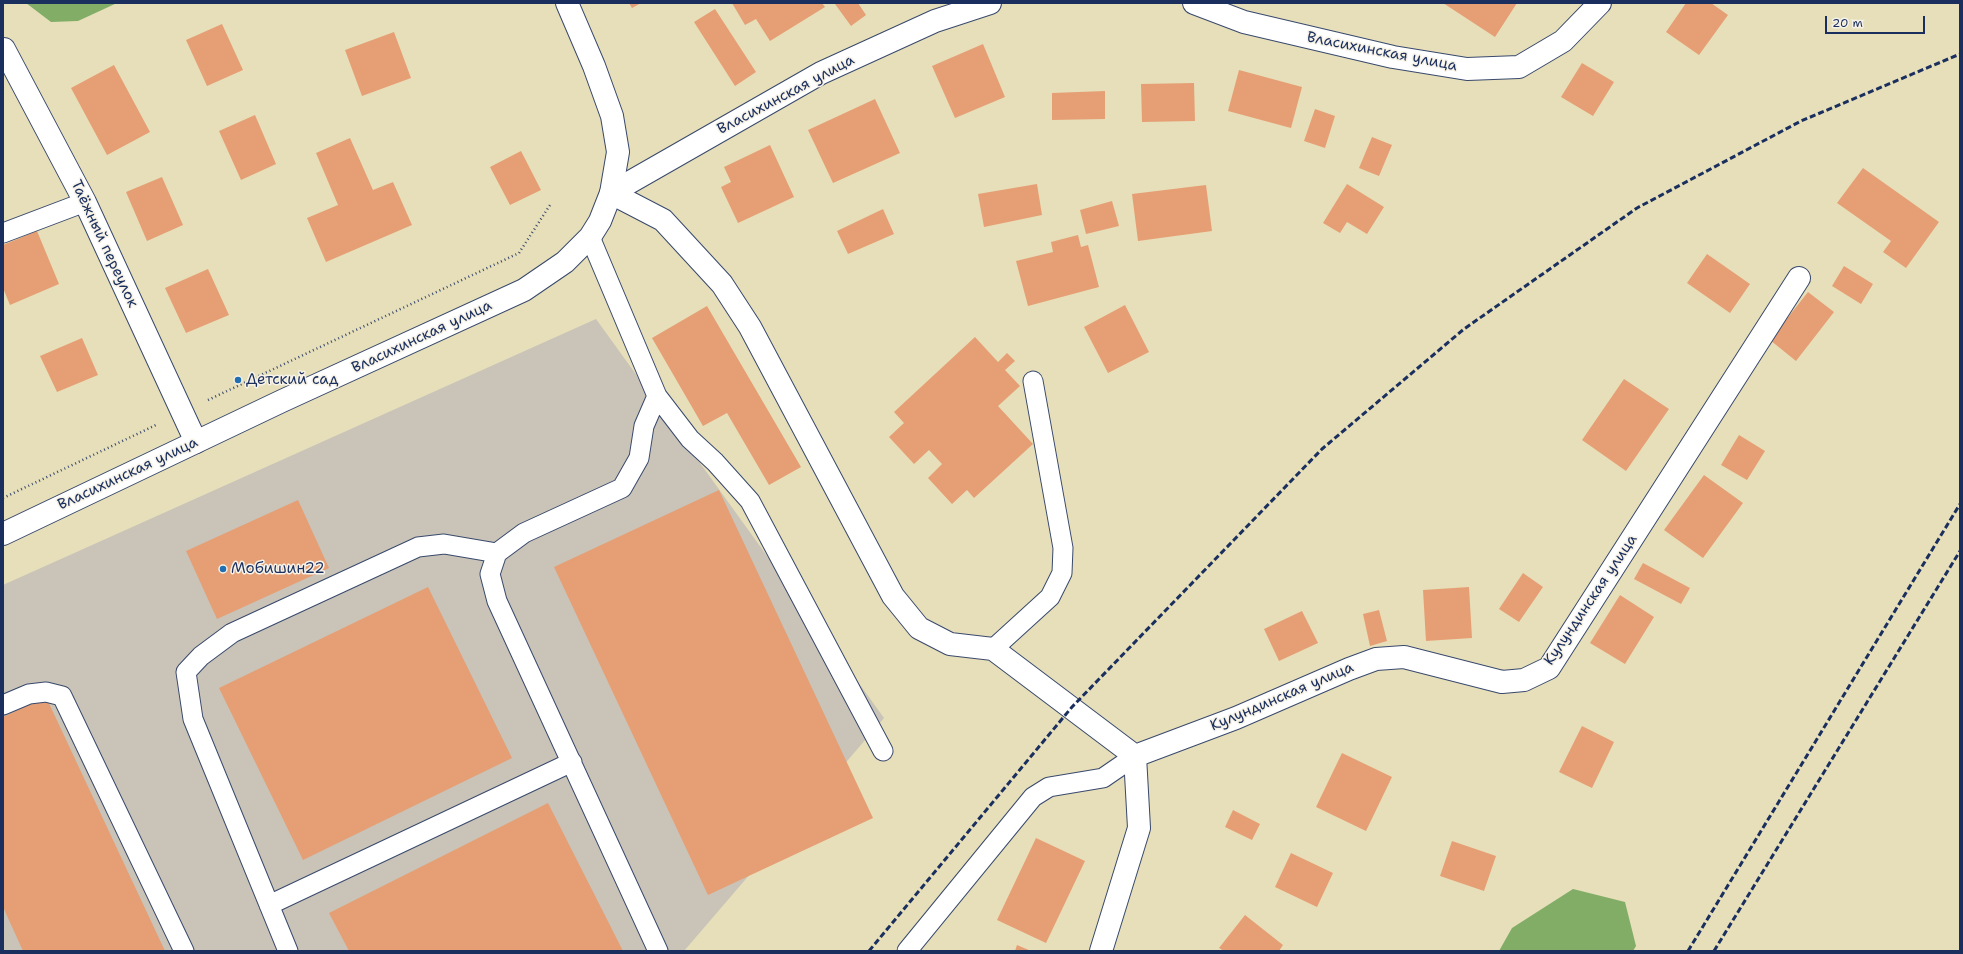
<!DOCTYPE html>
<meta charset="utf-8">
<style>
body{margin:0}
#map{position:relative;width:1963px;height:954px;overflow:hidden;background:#e6dfba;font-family:"Shantell Sans",sans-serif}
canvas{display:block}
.frame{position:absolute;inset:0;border:4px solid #1b2f5e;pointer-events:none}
.scale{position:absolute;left:1825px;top:16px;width:100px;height:18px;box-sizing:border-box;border:2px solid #1b2f5e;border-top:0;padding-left:5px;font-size:12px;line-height:14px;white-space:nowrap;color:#1b2f5e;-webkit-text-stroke:3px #f7f3e8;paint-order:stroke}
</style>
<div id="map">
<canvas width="1963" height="954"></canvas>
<div class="frame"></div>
<div class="scale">20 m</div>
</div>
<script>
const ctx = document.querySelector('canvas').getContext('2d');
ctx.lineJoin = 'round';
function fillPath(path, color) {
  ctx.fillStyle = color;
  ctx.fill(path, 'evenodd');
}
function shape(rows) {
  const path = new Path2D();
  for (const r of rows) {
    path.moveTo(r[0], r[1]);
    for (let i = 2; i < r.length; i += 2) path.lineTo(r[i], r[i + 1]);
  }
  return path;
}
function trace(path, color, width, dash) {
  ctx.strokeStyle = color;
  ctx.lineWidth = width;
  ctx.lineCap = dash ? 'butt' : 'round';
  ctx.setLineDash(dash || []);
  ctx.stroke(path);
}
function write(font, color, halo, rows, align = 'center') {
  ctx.font = font + ' "Shantell Sans",sans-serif';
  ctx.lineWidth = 3;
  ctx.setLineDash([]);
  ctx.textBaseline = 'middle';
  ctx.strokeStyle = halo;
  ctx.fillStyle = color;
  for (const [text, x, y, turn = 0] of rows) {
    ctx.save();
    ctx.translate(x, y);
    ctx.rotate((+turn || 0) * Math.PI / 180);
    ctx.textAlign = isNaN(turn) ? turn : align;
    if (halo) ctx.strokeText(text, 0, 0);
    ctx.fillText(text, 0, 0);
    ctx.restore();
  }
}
const industrial = shape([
 [596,319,884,718,684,951,3,951,3,585]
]);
const forest = shape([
 [26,3,117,3,78,21,51,22],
 [1573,889,1625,902,1636,946,1633,951,1499,951,1512,928]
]);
const building = shape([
 [629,3,641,3,632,8],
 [732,3,822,3,825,7,770,41,756,19,745,25],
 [836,3,858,3,866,15,851,26,835,4],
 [1443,3,1517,3,1495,37],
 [1686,3,1711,3,1728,15,1699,55,1666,32],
 [715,9,756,72,735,86,694,22],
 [222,24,243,70,207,86,186,40],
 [394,32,411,78,362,96,345,50],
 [983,44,1005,97,955,118,932,66],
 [1582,63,1614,82,1593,116,1561,97],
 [114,65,150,132,107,155,71,88],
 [1239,70,1302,87,1291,128,1228,111],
 [1194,83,1195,121,1142,122,1141,84],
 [1105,91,1105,119,1052,120,1052,93],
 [875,99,900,153,833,183,808,130],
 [1315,109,1335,116,1325,148,1304,141],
 [255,115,276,164,241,180,219,131],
 [1372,137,1392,145,1379,176,1359,168],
 [350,138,373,190,393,182,412,225,326,262,307,218,338,205,316,153],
 [770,145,794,197,738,223,721,187,731,182,724,167],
 [521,151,541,190,510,205,490,167],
 [1863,168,1939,222,1906,268,1883,252,1891,241,1837,203],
 [162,177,183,225,147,241,126,192],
 [1037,184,1042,215,984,227,978,194],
 [1347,184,1384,207,1367,234,1347,222,1340,233,1323,223],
 [1206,185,1212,231,1138,241,1132,194],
 [1112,201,1119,226,1086,234,1080,210],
 [883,209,894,234,848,254,837,231],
 [37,231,59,284,10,305,3,288,3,245],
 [1078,235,1081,247,1088,245,1099,287,1028,306,1016,261,1053,252,1051,242],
 [1707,254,1750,284,1730,313,1687,283],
 [1844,266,1873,284,1861,304,1832,286],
 [208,269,229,315,186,333,165,288],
 [1808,292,1834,312,1796,361,1770,340],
 [1125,305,1149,352,1108,373,1084,327],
 [707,306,801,467,769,485,727,413,703,426,652,338],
 [975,337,998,362,1007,353,1015,361,1005,370,1020,386,998,406,1033,444,974,498,967,490,952,504,928,478,942,464,929,450,914,464,889,437,904,423,894,412],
 [82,338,98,375,57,392,40,356],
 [1624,379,1669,409,1626,471,1582,440],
 [1739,435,1765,451,1747,480,1721,465],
 [1704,475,1743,503,1703,558,1664,530],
 [719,490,873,818,708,895,554,567],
 [298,500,329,568,217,619,186,551],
 [1643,563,1690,588,1681,604,1634,579],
 [1523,573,1543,587,1519,622,1499,609],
 [428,587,512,758,303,860,219,688],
 [1469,587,1472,638,1426,641,1423,590],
 [1620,595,1654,617,1625,664,1590,643],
 [1379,610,1387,641,1370,646,1363,614],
 [1302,611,1318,643,1279,661,1264,629],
 [46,697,165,951,23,951,3,907,3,717],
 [1582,726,1614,742,1592,788,1559,772],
 [1342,753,1392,777,1366,831,1316,807],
 [548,803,623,951,349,951,329,913],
 [1233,810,1260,824,1252,840,1225,827],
 [1036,838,1085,861,1046,943,997,920],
 [1452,841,1496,856,1484,891,1440,876],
 [1291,853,1333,873,1317,907,1275,887],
 [1245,915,1283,945,1279,951,1224,951,1219,948],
 [1017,945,1031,951,1015,951]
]);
const path = shape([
 [208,400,519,253,550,205],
 [3,498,156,425]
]);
const lane = shape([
 [3,233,85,202],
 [590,237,657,396,644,426,639,458,622,488,524,533,497,553,490,574,497,601,658,951],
 [657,396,690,439,715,462,750,501,883,751],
 [993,649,1050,597,1062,573,1063,548,1033,381],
 [3,705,29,694,46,692,62,696,184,951],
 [269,905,572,762],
 [288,951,193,719,186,672,201,656,232,633,418,547,444,544,497,553],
 [907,951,1033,797,1049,787,1103,778,1135,756]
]);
const street = shape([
 [1194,3,1244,22,1393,57,1467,69,1519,67,1563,41,1600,3],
 [4,49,85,202,196,442],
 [611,193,663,220,722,284,750,327,893,596,919,628,950,644,993,649,1135,756],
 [611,193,821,73,935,21,990,3],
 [1135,756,1236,718,1349,669,1376,659,1404,657,1502,682,1524,680,1549,668,1799,278],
 [1101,951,1139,828,1135,756]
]);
const secondary = shape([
 [3,534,282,401,524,290,565,262,590,237,600,221,611,193,618,152,612,116,594,66,567,3]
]);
const rail = shape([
 [869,951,1072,707,1322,449,1464,329,1637,208,1801,121,1960,54],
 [1688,951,1960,504],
 [1714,951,1960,551]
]);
const markers = [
 [238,380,4,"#1f6fb2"],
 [223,569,4,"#1f6fb2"]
];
const streetNames = [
 ["Власихинская улица",1382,52,11],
 ["Власихинская улица",786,95,-28],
 ["Таёжный переулок",104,244,65],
 ["Власихинская улица",422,337,-25],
 ["Власихинская улица",128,474,-25],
 ["Кулундинская улица",1591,600,-56],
 ["Кулундинская улица",1282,697,-23]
];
const poiNames = [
 ["Детский сад",246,380],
 ["Мобишин22",231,569]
];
fillPath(industrial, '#c9c3b8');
fillPath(forest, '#82ad66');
fillPath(building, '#e69f74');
trace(lane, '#39496c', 21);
trace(street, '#39496c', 24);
trace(secondary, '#39496c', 24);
trace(path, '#39496c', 2.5, [1, 3]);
trace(lane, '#fff', 19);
trace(street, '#fff', 22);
trace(secondary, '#fff', 22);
trace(rail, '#1b2f5e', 3, [6, 3]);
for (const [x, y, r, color] of markers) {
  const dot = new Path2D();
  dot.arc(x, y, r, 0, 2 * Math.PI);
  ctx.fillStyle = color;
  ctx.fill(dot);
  trace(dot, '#f7f3e8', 1.5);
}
write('15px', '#1b2f5e', '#f7f3e8', streetNames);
write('15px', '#1b2f5e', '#f7f3e8', poiNames, 'left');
</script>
